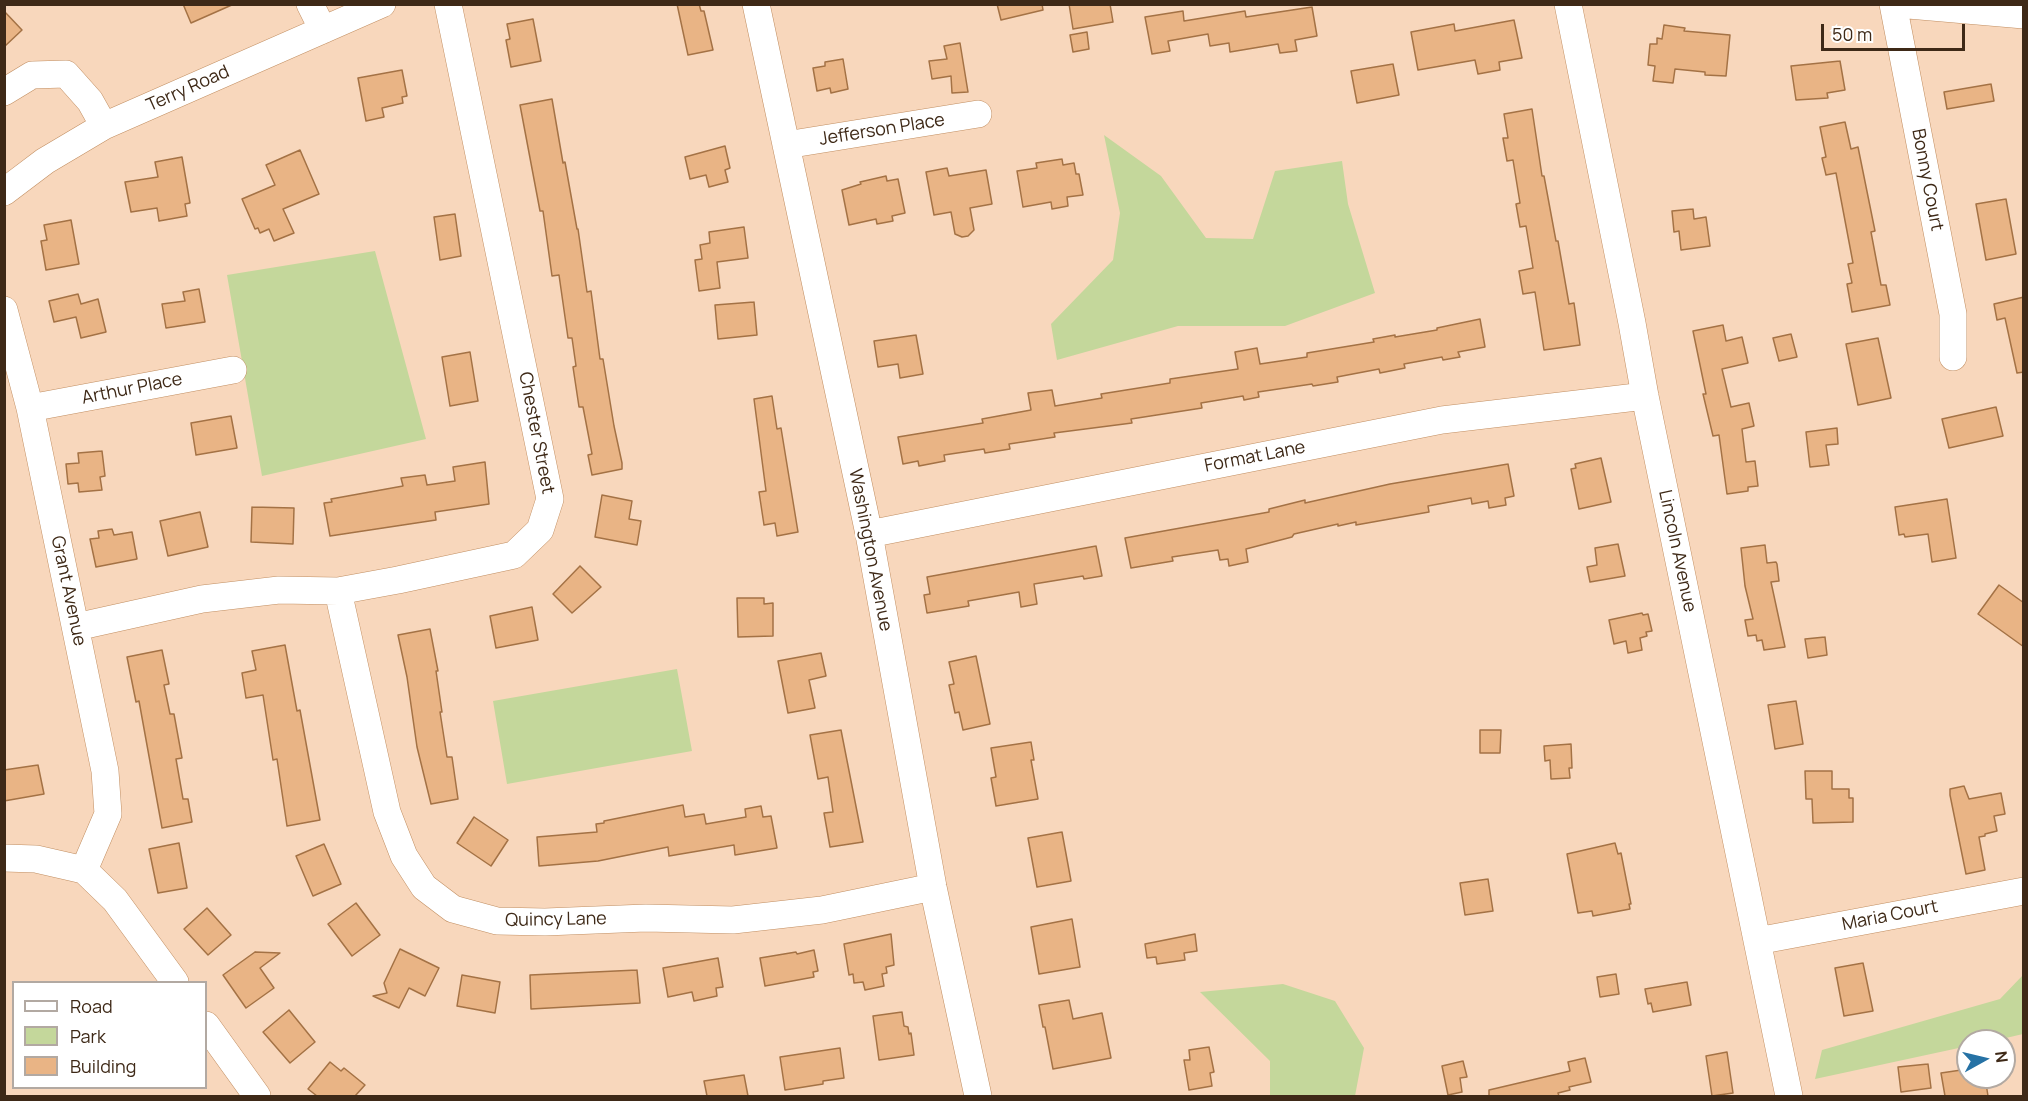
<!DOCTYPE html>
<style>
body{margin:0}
#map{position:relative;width:2028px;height:1101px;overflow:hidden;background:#f8d7bc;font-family:Manrope,sans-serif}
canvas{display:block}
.frame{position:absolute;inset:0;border:6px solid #3e2917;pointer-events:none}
.legend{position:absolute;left:12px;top:981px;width:195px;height:108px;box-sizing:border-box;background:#fff;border:2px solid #b2a9a2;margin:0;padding:8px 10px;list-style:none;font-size:18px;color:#3e2917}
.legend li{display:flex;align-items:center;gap:12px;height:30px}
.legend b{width:30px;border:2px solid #b2a9a2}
.north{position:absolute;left:1956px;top:1029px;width:60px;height:60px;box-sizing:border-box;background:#fff;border:2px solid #b2a9a2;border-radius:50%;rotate:82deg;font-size:16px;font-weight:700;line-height:24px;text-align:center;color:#3e2917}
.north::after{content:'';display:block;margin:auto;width:21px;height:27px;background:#2672a5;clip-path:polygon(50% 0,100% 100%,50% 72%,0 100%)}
.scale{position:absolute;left:1821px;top:24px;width:144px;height:27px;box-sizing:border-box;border:3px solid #3e2917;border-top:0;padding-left:8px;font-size:18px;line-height:21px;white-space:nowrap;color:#3e2917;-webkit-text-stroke:4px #fff;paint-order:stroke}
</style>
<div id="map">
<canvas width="2028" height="1101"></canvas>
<div class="frame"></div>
<ul class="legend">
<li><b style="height:8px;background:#fff"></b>Road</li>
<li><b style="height:16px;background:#c4d79b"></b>Park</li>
<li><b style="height:16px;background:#e9b485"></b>Building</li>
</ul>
<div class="north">N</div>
<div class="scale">50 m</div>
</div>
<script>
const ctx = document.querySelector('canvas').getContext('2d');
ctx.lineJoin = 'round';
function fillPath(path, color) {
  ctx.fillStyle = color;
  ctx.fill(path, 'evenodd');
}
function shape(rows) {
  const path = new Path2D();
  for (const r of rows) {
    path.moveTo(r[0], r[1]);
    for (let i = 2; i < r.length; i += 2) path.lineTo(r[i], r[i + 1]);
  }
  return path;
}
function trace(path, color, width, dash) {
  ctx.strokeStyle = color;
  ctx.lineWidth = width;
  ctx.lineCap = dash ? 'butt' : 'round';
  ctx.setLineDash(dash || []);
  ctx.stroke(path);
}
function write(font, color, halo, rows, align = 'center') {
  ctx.font = font + ' Manrope,sans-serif';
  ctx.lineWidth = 5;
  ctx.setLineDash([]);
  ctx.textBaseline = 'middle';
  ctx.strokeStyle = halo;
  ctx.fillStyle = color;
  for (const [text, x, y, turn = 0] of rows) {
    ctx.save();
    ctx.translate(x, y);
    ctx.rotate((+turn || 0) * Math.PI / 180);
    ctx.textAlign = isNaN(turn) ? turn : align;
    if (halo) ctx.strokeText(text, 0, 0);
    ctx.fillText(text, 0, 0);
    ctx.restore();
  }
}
const green = shape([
 [1104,135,1161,176,1206,238,1253,239,1275,171,1342,161,1348,204,1375,293,1285,326,1178,326,1057,360,1051,324,1113,260,1120,213],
 [375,251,426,439,262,476,227,275],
 [677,669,692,751,507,784,493,701],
 [2023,975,2023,1034,1993,1041,1968,1041,1968,1046,1815,1079,1822,1050,2000,999],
 [1283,984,1335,1001,1364,1048,1355,1096,1270,1096,1270,1061,1200,992]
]);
const building = shape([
 [183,4,234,4,191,23,183,4],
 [677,4,699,4,701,11,704,11,713,50,688,55,677,4],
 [997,4,1042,4,1043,10,1001,20,997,4],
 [1069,4,1110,4,1113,22,1073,29,1069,4],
 [1312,7,1317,36,1295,40,1297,51,1280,53,1278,44,1230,52,1229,43,1210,46,1208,34,1168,41,1170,51,1152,54,1145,17,1183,11,1184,21,1245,11,1246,17,1312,7],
 [4,11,22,30,4,47,4,11],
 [533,19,541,61,511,67,506,40,510,39,507,24,533,19],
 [1514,20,1522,58,1499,62,1500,70,1478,74,1475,60,1418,70,1411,32,1454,24,1455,31,1514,20],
 [1664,25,1685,28,1684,31,1730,35,1726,76,1705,75,1705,72,1675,69,1673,83,1653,81,1655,66,1648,65,1650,44,1657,44,1657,38,1662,39,1664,25],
 [1087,32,1089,49,1073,52,1070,35,1087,32],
 [960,43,968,92,952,93,951,76,932,79,929,61,947,59,944,46,960,43],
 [843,59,848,89,831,93,830,88,817,91,813,68,825,66,825,62,843,59],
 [1840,61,1845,90,1827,93,1828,98,1796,100,1791,66,1840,61],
 [1393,64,1399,95,1357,103,1351,71,1393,64],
 [402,70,407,96,402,97,403,103,382,108,384,117,366,121,358,78,402,70],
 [1991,84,1994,101,1947,109,1944,92,1991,84],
 [552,99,563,163,565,162,577,229,578,229,587,292,591,291,600,359,603,359,614,426,622,463,622,469,592,475,588,455,592,454,583,407,579,407,573,367,576,366,572,338,568,338,559,275,552,276,543,211,540,211,520,105,552,99],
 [1532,109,1542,176,1544,176,1556,241,1558,241,1569,304,1574,303,1580,345,1544,350,1535,292,1523,294,1519,271,1533,268,1526,226,1520,227,1516,204,1520,203,1513,160,1507,161,1503,138,1508,138,1504,114,1532,109],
 [1845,122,1851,149,1858,147,1875,231,1871,232,1881,285,1886,285,1890,305,1852,312,1847,284,1852,283,1848,264,1853,263,1836,173,1826,175,1822,158,1826,157,1820,127,1845,122],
 [725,146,730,168,725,170,728,182,709,187,706,175,690,179,685,157,725,146],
 [300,150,319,194,283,209,294,233,274,241,269,229,260,233,258,228,255,229,242,199,275,185,266,165,300,150],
 [182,157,190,203,185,204,187,216,159,221,157,208,131,212,125,182,158,177,155,162,182,157],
 [1062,159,1063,165,1074,163,1076,174,1079,174,1083,195,1067,197,1068,206,1052,209,1051,202,1023,207,1017,171,1037,168,1036,163,1062,159],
 [947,168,949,176,986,170,992,204,970,208,974,230,968,236,962,237,955,234,951,212,934,215,926,172,947,168],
 [886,176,887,181,898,179,905,213,892,216,893,221,877,224,876,219,849,225,842,190,861,184,860,182,886,176],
 [2006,199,2016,254,1986,260,1976,204,2006,199],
 [1693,209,1694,219,1706,217,1710,246,1681,250,1679,231,1674,232,1672,211,1693,209],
 [455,214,461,256,440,260,434,217,455,214],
 [71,220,79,264,46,270,41,241,47,240,44,225,71,220],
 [744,227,748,258,717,262,720,288,699,291,695,260,702,259,700,245,710,243,709,232,744,227],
 [199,289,205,322,166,328,162,304,185,301,183,292,199,289],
 [78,294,81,304,98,299,106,332,81,338,76,317,54,322,49,301,78,294],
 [2024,297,2024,372,2017,373,2005,318,1997,320,1994,304,2024,297],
 [754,302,757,335,718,339,715,305,754,302],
 [1480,319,1485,347,1458,352,1460,357,1443,360,1442,357,1404,364,1405,368,1380,373,1379,369,1337,377,1338,382,1313,386,1312,384,1258,392,1259,397,1244,400,1243,396,1201,403,1202,408,1131,419,1132,423,1054,433,1055,437,1009,444,1010,449,985,453,984,449,944,455,945,461,919,466,918,461,903,464,898,437,983,423,982,419,1031,410,1028,393,1052,390,1055,406,1102,398,1101,394,1170,383,1170,379,1238,369,1235,352,1257,348,1260,364,1307,357,1307,353,1374,342,1373,339,1395,335,1395,337,1437,330,1437,328,1480,319],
 [1723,325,1726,341,1742,337,1748,363,1722,369,1731,407,1749,403,1754,426,1742,429,1746,462,1755,461,1758,486,1748,487,1748,491,1727,494,1719,435,1713,436,1703,394,1706,394,1693,331,1723,325],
 [1791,334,1797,357,1779,361,1773,338,1791,334],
 [916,335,923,374,900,378,898,364,878,367,874,341,916,335],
 [1878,338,1891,398,1858,405,1846,344,1878,338],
 [470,352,478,401,450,406,442,357,470,352],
 [772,396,777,429,781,428,798,532,777,536,775,523,764,525,759,492,766,491,754,399,772,396],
 [1996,407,2003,436,1949,448,1942,419,1996,407],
 [231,416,237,448,196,455,191,423,231,416],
 [1837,428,1838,444,1826,445,1829,465,1810,467,1806,432,1837,428],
 [102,451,105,476,100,477,102,490,79,492,78,483,68,484,66,464,79,463,78,453,102,451],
 [1601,458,1611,502,1579,509,1571,469,1576,468,1575,464,1601,458],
 [485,462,489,504,435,512,436,520,330,536,324,503,332,502,331,499,403,486,401,478,425,475,427,485,455,481,453,467,485,462],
 [1508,464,1514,496,1505,498,1506,505,1489,508,1488,501,1472,504,1471,498,1428,506,1429,512,1356,525,1356,522,1338,526,1338,524,1294,534,1292,537,1246,549,1248,562,1229,566,1228,559,1220,560,1218,550,1172,557,1173,561,1131,568,1125,538,1269,512,1269,509,1305,500,1305,503,1390,484,1508,464],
 [602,495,632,501,629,519,641,521,637,545,595,537,602,495],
 [1947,499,1956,558,1932,562,1928,534,1905,537,1904,534,1899,535,1895,507,1947,499],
 [252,507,294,508,293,544,251,542,252,507],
 [200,512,208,547,168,556,160,521,200,512],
 [112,529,114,535,132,532,137,559,96,567,90,539,99,538,98,531,112,529],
 [1618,544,1625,576,1590,582,1587,567,1597,565,1595,548,1618,544],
 [1765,545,1767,563,1776,562,1777,564,1779,581,1771,582,1785,647,1764,650,1762,640,1757,641,1756,635,1748,636,1745,620,1753,619,1745,586,1741,548,1765,545],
 [1096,546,1102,576,1084,579,1083,576,1034,584,1037,604,1021,607,1019,592,968,601,969,606,927,613,924,595,930,594,927,577,1096,546],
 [580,566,601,587,572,613,553,594,580,566],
 [1999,585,2024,603,2024,647,1978,614,1999,585],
 [737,598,764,598,764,604,773,603,773,636,738,637,737,598],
 [532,607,538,640,496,648,490,616,532,607],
 [1642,613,1643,615,1648,614,1652,631,1646,632,1647,636,1640,638,1642,650,1628,653,1626,641,1614,644,1609,620,1642,613],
 [430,629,438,671,436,671,442,712,440,712,447,757,452,757,458,799,431,804,417,747,407,677,398,635,430,629],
 [1825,637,1827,655,1808,658,1805,639,1825,637],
 [285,645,297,711,300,710,320,820,287,826,277,759,273,760,263,695,246,698,242,673,256,670,252,651,285,645],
 [162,650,169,684,164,685,170,714,174,714,182,758,176,759,183,799,188,799,192,822,162,828,139,701,136,702,127,657,162,650],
 [821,653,826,676,809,680,815,708,788,713,778,661,821,653],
 [976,656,990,724,963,730,959,712,955,713,949,685,954,684,949,662,976,656],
 [1796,701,1803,744,1775,749,1768,705,1796,701],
 [841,730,863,842,830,847,824,813,833,812,828,777,818,779,810,735,841,730],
 [1480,730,1501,730,1500,753,1480,753,1480,730],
 [1031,742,1034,760,1031,760,1038,799,996,806,991,778,996,777,991,748,1031,742],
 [1571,744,1572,768,1569,768,1570,778,1551,779,1550,760,1545,761,1544,746,1571,744],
 [38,765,44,794,4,801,4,770,38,765],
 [1805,771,1832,771,1832,789,1849,789,1849,798,1853,798,1853,822,1813,823,1812,799,1806,799,1805,771],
 [1964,786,1969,799,2001,793,2005,814,1994,816,1997,831,1985,834,1985,836,1979,837,1985,870,1966,874,1950,795,1950,789,1964,786],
 [683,805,685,817,704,814,706,824,746,817,745,809,761,806,763,817,771,816,777,848,735,855,734,845,669,856,668,847,598,861,539,866,537,837,597,832,596,824,604,823,604,821,683,805],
 [474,817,508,840,491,866,457,843,474,817],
 [1062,832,1071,881,1037,887,1028,838,1062,832],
 [179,843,187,888,158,893,149,849,179,843],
 [1615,843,1618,854,1621,853,1631,904,1629,904,1630,909,1593,916,1592,911,1578,913,1567,854,1615,843],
 [324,844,341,884,313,896,296,856,324,844],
 [1488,879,1493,911,1465,915,1460,883,1488,879],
 [356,903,380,935,352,956,328,924,356,903],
 [207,908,231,935,208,955,184,929,207,908],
 [1072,919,1080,967,1039,974,1031,927,1072,919],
 [891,934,894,965,886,967,887,973,882,974,884,986,865,990,863,982,854,983,853,974,849,975,844,944,891,934],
 [1195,934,1197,951,1184,953,1185,960,1157,964,1156,957,1147,958,1145,944,1195,934],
 [400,949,439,968,425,996,409,988,399,1008,373,996,387,993,384,983,400,949],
 [814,950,818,971,813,972,814,977,765,986,760,958,796,952,797,954,814,950],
 [255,952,280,953,260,968,274,988,246,1008,223,975,255,952],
 [718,958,723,987,716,988,717,996,694,1001,692,992,668,997,663,968,718,958],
 [1863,963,1873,1011,1844,1016,1835,968,1863,963],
 [637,970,640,1003,531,1009,530,975,637,970],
 [1616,974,1619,994,1600,997,1597,977,1616,974],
 [462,975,500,982,495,1013,457,1006,462,975],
 [1687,982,1691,1005,1653,1012,1651,1003,1648,1004,1645,989,1687,982],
 [1069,1000,1073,1019,1102,1013,1111,1058,1053,1069,1045,1027,1043,1027,1039,1005,1069,1000],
 [289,1010,315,1042,290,1063,263,1032,289,1010],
 [902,1012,904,1026,908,1027,909,1034,911,1033,914,1055,879,1060,873,1016,902,1012],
 [1209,1047,1214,1072,1210,1073,1212,1086,1189,1090,1184,1060,1190,1060,1189,1050,1209,1047],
 [840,1048,844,1078,823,1081,823,1084,785,1090,780,1057,840,1048],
 [1727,1052,1733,1093,1712,1096,1706,1056,1727,1052],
 [1585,1058,1591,1082,1569,1087,1570,1090,1558,1093,1559,1096,1489,1096,1489,1090,1570,1071,1568,1062,1585,1058],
 [1463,1061,1467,1077,1460,1078,1462,1092,1448,1095,1442,1066,1463,1061],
 [330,1062,341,1071,344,1068,365,1085,355,1096,317,1096,308,1089,330,1062],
 [1928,1064,1931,1088,1901,1092,1898,1067,1928,1064],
 [1968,1069,1968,1077,1985,1077,1988,1096,1945,1096,1941,1073,1968,1069],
 [744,1075,748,1096,707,1096,704,1081,744,1075]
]);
const minor = shape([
 [310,4,323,30],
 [756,4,869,534,933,887,978,1096],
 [1568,4,1632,323,1645,396,1789,1096],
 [1893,4,1953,314,1953,357],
 [1897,4,2024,15],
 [4,92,32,75,66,74,90,101,104,126],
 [786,145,978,114],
 [4,192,45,161,104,126,382,4],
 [4,310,30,408,105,771,108,814,84,870],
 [30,408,233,370],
 [869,534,1442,420,1645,396],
 [338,591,387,812,404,856,424,887,453,909,497,921,545,922,646,918,733,920,822,910,933,887],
 [76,627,202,599,279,590,338,591,398,580,514,555,540,530,550,499,448,4],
 [4,858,36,859,84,870,115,900,175,982],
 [1757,941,2024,891],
 [206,1025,257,1096]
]);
const streetNames = [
 ["Terry Road",188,89,-24],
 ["Jefferson Place",882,130,-9],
 ["Bonny Court",1927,180,79],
 ["Arthur Place",132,389,-11],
 ["Chester Street",536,433,79],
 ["Format Lane",1255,457,-11],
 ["Washington Avenue",870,550,79],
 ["Lincoln Avenue",1677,551,78],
 ["Grant Avenue",68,591,78],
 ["Maria Court",1890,916,-11],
 ["Quincy Lane",556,920,-1]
];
fillPath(green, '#c4d79b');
fillPath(building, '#e9b485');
trace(building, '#a47245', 1.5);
trace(minor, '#c18e61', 28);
trace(minor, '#fff', 27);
write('18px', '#3e2917', '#fff', streetNames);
</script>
